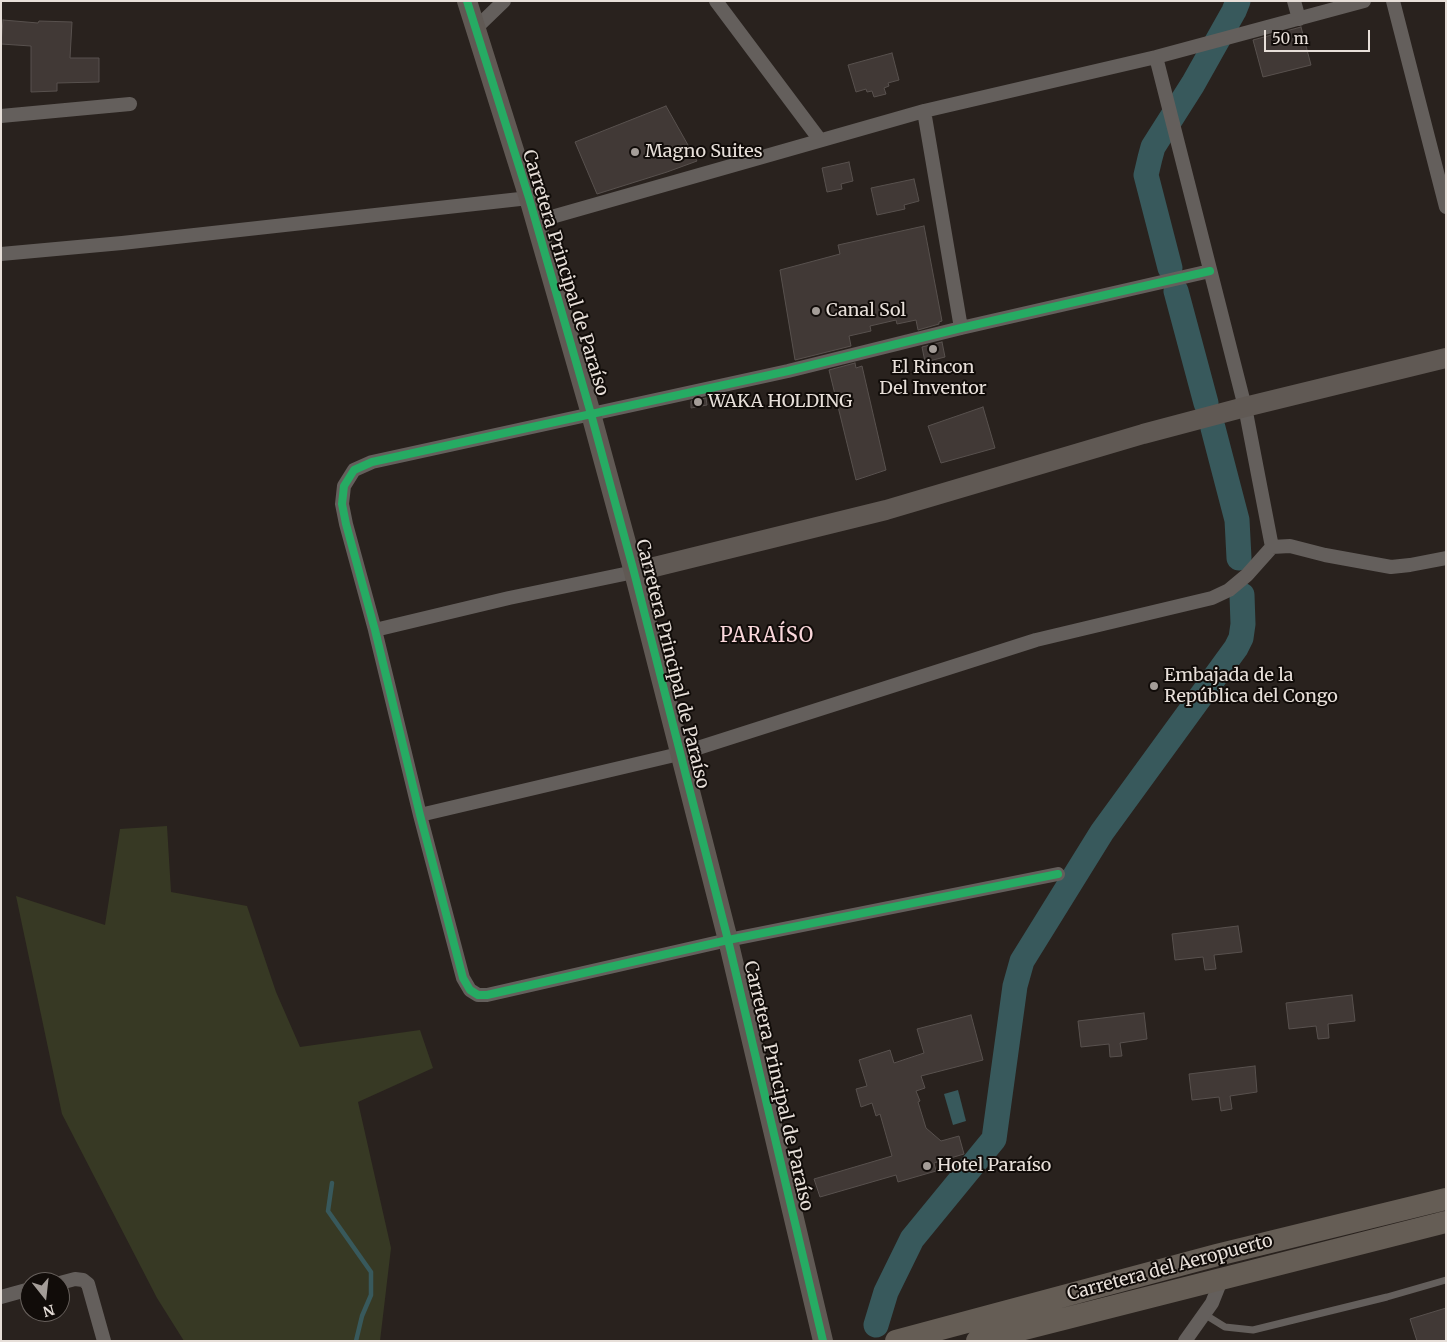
<!DOCTYPE html>
<meta charset="utf-8">
<style>
body{margin:0}
#map{position:relative;width:1447px;height:1342px;overflow:hidden;background:#29221e;font-family:Merriweather,serif}
canvas{display:block}
.frame{position:absolute;inset:0;border:2px solid #e7dfd9;pointer-events:none}
.north{position:absolute;left:20px;top:1272px;width:50px;height:50px;box-sizing:border-box;background:#110c09;border:1px solid #67605c;border-radius:50%;rotate:164deg;font-size:14px;font-weight:700;line-height:20px;text-align:center;color:#e7dfd9}
.north::after{content:'';display:block;margin:auto;width:18px;height:22px;background:#a49d98;clip-path:polygon(50% 0,100% 100%,50% 72%,0 100%)}
.scale{position:absolute;left:1264px;top:30px;width:106px;height:22px;box-sizing:border-box;border:2px solid #e7dfd9;border-top:0;padding-left:6px;font-size:15px;line-height:18px;white-space:nowrap;color:#e7dfd9;-webkit-text-stroke:4px #110c09;paint-order:stroke}
</style>
<div id="map">
<canvas width="1447" height="1342"></canvas>
<div class="frame"></div>
<div class="north">N</div>
<div class="scale">50 m</div>
</div>
<script>
const ctx = document.querySelector('canvas').getContext('2d');
ctx.lineJoin = 'round';
function fillPath(path, color) {
  ctx.fillStyle = color;
  ctx.fill(path, 'evenodd');
}
function shape(rows) {
  const path = new Path2D();
  for (const r of rows) {
    path.moveTo(r[0], r[1]);
    for (let i = 2; i < r.length; i += 2) path.lineTo(r[i], r[i + 1]);
  }
  return path;
}
function trace(path, color, width, dash) {
  ctx.strokeStyle = color;
  ctx.lineWidth = width;
  ctx.lineCap = dash ? 'butt' : 'round';
  ctx.setLineDash(dash || []);
  ctx.stroke(path);
}
function write(font, color, halo, rows, align = 'center') {
  ctx.font = font + ' Merriweather,serif';
  ctx.lineWidth = 4;
  ctx.setLineDash([]);
  ctx.textBaseline = 'middle';
  ctx.strokeStyle = halo;
  ctx.fillStyle = color;
  for (const [text, x, y, turn = 0] of rows) {
    ctx.save();
    ctx.translate(x, y);
    ctx.rotate((+turn || 0) * Math.PI / 180);
    ctx.textAlign = isNaN(turn) ? turn : align;
    if (halo) ctx.strokeText(text, 0, 0);
    ctx.fillText(text, 0, 0);
    ctx.restore();
  }
}
const green = shape([
 [167,826,171,892,247,906,276,992,300,1047,420,1030,433,1068,358,1102,391,1248,380,1341,184,1341,157,1298,62,1114,16,896,105,925,120,829]
]);
const water = shape([
 [958,1090,966,1121,953,1125,944,1094]
]);
const stream = shape([
 [332,1183,328,1211,371,1272,371,1295,362,1316,356,1341]
]);
const river = shape([
 [1170,268,1146,175,1150,158,1153,147,1193,84,1234,11,1238,1],
 [1176,291,1206,403],
 [1213,428,1237,520,1239,558],
 [876,1325,886,1292,912,1239,994,1139,1015,986,1022,961,1102,832,1236,648,1241,638,1243,624,1242,595]
]);
const building = shape([
 [3,20,38,23,39,21,72,22,70,58,99,58,99,82,57,83,57,91,31,92,31,46,1,44,3,20],
 [1301,27,1311,65,1263,77,1253,40,1301,27],
 [892,53,899,80,888,83,889,86,884,88,886,94,874,97,872,91,867,92,866,89,856,92,848,65,892,53],
 [666,106,697,161,667,172,597,194,575,142,666,106],
 [849,162,853,181,841,184,842,189,827,192,822,168,849,162],
 [914,179,919,201,904,205,905,209,877,215,871,188,914,179],
 [924,226,942,321,939,322,939,324,918,330,916,320,897,324,896,320,870,326,871,331,849,336,851,346,795,360,780,270,840,254,838,245,924,226],
 [942,342,945,357,925,362,922,347,942,342],
 [855,363,856,368,862,366,886,470,856,480,829,370,855,363],
 [706,398,707,405,691,408,691,401,706,398],
 [983,407,995,448,941,463,928,426,983,407],
 [1238,926,1242,952,1214,955,1216,969,1205,970,1203,957,1175,960,1172,934,1238,926],
 [1352,995,1355,1021,1328,1024,1329,1038,1318,1039,1316,1026,1289,1029,1286,1003,1352,995],
 [1144,1013,1147,1039,1120,1043,1122,1056,1110,1057,1109,1044,1081,1047,1078,1021,1144,1013],
 [971,1015,983,1060,921,1076,925,1088,916,1091,920,1101,918,1102,926,1128,941,1141,959,1136,964,1154,934,1163,936,1171,898,1182,896,1175,820,1197,814,1179,892,1156,880,1114,876,1116,872,1103,861,1107,856,1089,867,1086,859,1060,890,1050,894,1063,924,1053,917,1029,971,1015],
 [1255,1066,1257,1092,1230,1096,1232,1109,1221,1111,1219,1097,1192,1100,1189,1074,1255,1066],
 [1446,1308,1446,1341,1417,1341,1410,1319,1446,1308]
]);
const lane = shape([
 [1204,1314,1225,1327,1253,1330,1387,1297,1446,1280]
]);
const street = shape([
 [716,1,820,140],
 [1294,1,1299,19],
 [1393,1,1446,207],
 [475,29,504,1],
 [1156,57,1245,407,1272,547],
 [924,111,961,328],
 [1,116,130,104],
 [534,222,924,111,1156,57,1364,1],
 [1,254,122,243,529,198],
 [375,630,509,598,634,572],
 [420,815,679,754,1036,640,1212,598,1229,590,1247,575,1272,547,1290,546,1325,555,1391,567,1410,565,1446,558],
 [1058,874,728,940,487,995,478,995,470,990,463,978,420,815,375,630,346,524,342,504,344,486,354,470,372,462,788,371,961,328,1210,271],
 [60,1283,75,1279,83,1280,88,1284,104,1341],
 [1,1297,30,1289],
 [1185,1341,1212,1303,1222,1278]
]);
const secondary = shape([
 [467,1,529,198,591,414,634,572,728,940,823,1341],
 [634,572,886,510,1143,434,1245,407,1446,358]
]);
const primary = shape([
 [896,1341,1217,1255,1446,1199],
 [977,1341,1446,1222]
]);
const cycleway = shape([
 [467,1,529,198,591,414,634,572,728,940,823,1341],
 [1058,874,728,940,487,995,478,995,470,990,463,978,420,815,375,630,346,524,342,504,344,486,354,470,372,462,788,371,961,328,1210,271]
]);
const markers = [
 [635,152,5,"#a49d98"],
 [816,311,5,"#a49d98"],
 [933,349,5,"#a49d98"],
 [698,402,5,"#a49d98"],
 [1154,686,5,"#a49d98"],
 [927,1166,5,"#a49d98"]
];
const poiNames = [
 ["Magno Suites",645,152],
 ["Canal Sol",826,311],
 ["El Rincon",933,368,"center"],
 ["Del Inventor",933,389,"center"],
 ["WAKA HOLDING",708,402],
 ["Embajada de la",1164,676],
 ["República del Congo",1164,697],
 ["Hotel Paraíso",937,1166]
];
const streetNames = [
 ["Carretera Principal de Paraíso",565,273,73],
 ["Carretera Principal de Paraíso",672,664,76],
 ["Carretera Principal de Paraíso",778,1086,77],
 ["Carretera del Aeropuerto",1170,1268,-15]
];
const quarterNames = [
 ["PARAÍSO",767,636]
];
fillPath(green, '#373924');
fillPath(water, '#38595c');
trace(stream, '#38595c', 4.5);
trace(river, '#38595c', 25);
fillPath(building, '#413936');
trace(building, '#58514e', 1);
trace(lane, '#645f5c', 7);
trace(street, '#645f5c', 14);
trace(secondary, '#605954', 20);
trace(primary, '#655d55', 22);
trace(cycleway, '#26ab63', 8);
for (const [x, y, r, color] of markers) {
  const dot = new Path2D();
  dot.arc(x, y, r, 0, 2 * Math.PI);
  ctx.fillStyle = color;
  ctx.fill(dot);
  trace(dot, '#110c09', 2);
}
write('18px', '#e7dfd9', '#110c09', poiNames, 'left');
write('18px', '#e7dfd9', '#110c09', streetNames);
ctx.letterSpacing = '1px';
write('20px', '#fad7db', '#110c09', quarterNames);
ctx.letterSpacing = '0px';
</script>
